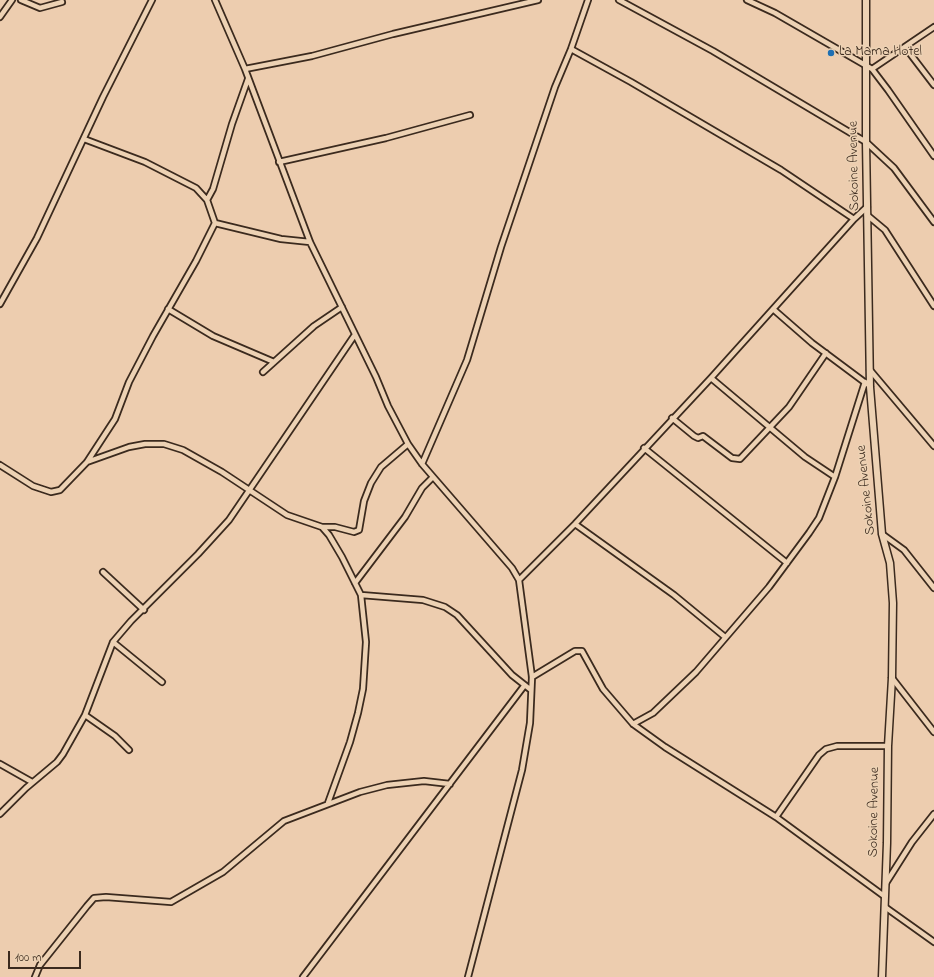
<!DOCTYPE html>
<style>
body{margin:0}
#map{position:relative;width:934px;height:977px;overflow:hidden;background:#edcdaf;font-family:"Indie Flower",sans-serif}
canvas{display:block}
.scale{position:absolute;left:8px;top:951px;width:73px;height:18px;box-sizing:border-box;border:2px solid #3b2a1e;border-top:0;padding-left:5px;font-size:12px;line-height:14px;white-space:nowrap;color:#3b2a1e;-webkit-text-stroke:3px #edd2b4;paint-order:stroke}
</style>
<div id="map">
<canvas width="934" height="977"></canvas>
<div class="scale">100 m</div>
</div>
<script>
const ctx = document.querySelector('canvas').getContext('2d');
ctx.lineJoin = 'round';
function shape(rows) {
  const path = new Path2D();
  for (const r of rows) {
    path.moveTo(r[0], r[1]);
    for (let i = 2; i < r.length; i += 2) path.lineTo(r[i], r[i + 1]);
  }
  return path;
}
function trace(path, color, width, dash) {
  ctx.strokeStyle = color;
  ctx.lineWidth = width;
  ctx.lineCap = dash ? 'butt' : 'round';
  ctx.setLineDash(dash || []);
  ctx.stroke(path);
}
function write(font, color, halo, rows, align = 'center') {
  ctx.font = font + ' "Indie Flower",sans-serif';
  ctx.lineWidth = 3;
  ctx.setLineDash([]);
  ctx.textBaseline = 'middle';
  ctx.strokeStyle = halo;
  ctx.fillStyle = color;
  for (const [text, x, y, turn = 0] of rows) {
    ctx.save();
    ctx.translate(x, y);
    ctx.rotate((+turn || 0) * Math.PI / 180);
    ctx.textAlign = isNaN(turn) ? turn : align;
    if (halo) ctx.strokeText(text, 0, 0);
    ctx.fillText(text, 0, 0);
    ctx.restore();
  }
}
const street = shape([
 [21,0,40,8,62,2],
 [215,0,245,69,310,242,376,377,388,406,408,444,422,464,512,568,519,580,532,677,530,723,522,770,468,977],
 [619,0,713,51,866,142,894,168,934,222],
 [747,0,775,13,872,69,888,90,934,156],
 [0,17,12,0],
 [905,47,934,85],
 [571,49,631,82,781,170,854,219],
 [245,69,312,56,393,34,538,0],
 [872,69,934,27],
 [279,162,386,138,470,115],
 [207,200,213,189,232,124,248,79],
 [867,215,885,230,934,306],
 [215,223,281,239,310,242],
 [0,304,37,238,103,97,152,0],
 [168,309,213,336,274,362],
 [773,309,812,343,867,384],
 [870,370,934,446],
 [263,372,314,326,342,307],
 [711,378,805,457,835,477],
 [672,418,694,436,698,438,703,436,732,458,740,459,789,407,826,353],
 [644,448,787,563],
 [87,462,129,447,145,444,164,444,183,450,222,472,287,515,322,527,329,535,342,557,361,595,366,642,363,689,358,713,350,742,328,803],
 [422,464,467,360,501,247,555,87,571,49,588,0],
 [0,465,33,486,51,492,60,490,87,462,115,419,129,382,153,336,196,261,215,223,207,200,196,188,145,162,84,139],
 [575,524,674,595,725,637],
 [322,527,335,527,354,532,359,530,364,501,371,483,381,467,408,444],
 [882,534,904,550,934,588],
 [103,572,144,610],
 [519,580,575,524,711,378,854,219,867,207],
 [355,583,405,517,422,488,433,477],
 [361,595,423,600,445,607,457,615,512,675,531,690],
 [113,642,162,682],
 [532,677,575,651,582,651,603,689,633,724,665,747,776,817,884,896],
 [892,678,934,732],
 [85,715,115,736,129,750],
 [633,724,653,713,696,672,769,587,809,533,819,518,835,477,865,382],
 [0,764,32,782],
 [0,814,26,788,57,762,63,754,85,715,113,642,131,621,198,554,229,520,354,336],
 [776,817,819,755,826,749,837,746,888,746],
 [886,883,912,842,934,814],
 [885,907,934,942],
 [35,977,40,965,87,906,94,898,106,897,171,902,223,872,284,821,360,792,387,785,424,781,450,784],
 [303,977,524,686]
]);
const secondary = shape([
 [866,0,866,142,870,387,882,534,890,563,893,603,892,678,888,746,887,843,882,977]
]);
const markers = [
 [831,53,4,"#1f6fb2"]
];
const poiNames = [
 ["La Mama Hotel",839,53]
];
const streetNames = [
 ["Sokoine Avenue",855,166,-91],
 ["Sokoine Avenue",867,490,-96],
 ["Sokoine Avenue",875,812,-89]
];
trace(street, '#3b2a1e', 8);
trace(secondary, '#3b2a1e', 9);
trace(street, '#edd2b4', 4.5);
trace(secondary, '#edd2b4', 6);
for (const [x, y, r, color] of markers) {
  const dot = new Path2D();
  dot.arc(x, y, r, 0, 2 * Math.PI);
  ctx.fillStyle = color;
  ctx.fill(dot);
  trace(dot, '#edd2b4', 1.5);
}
write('14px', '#3b2a1e', '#edd2b4', poiNames, 'left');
write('14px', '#3b2a1e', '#edd2b4', streetNames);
</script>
